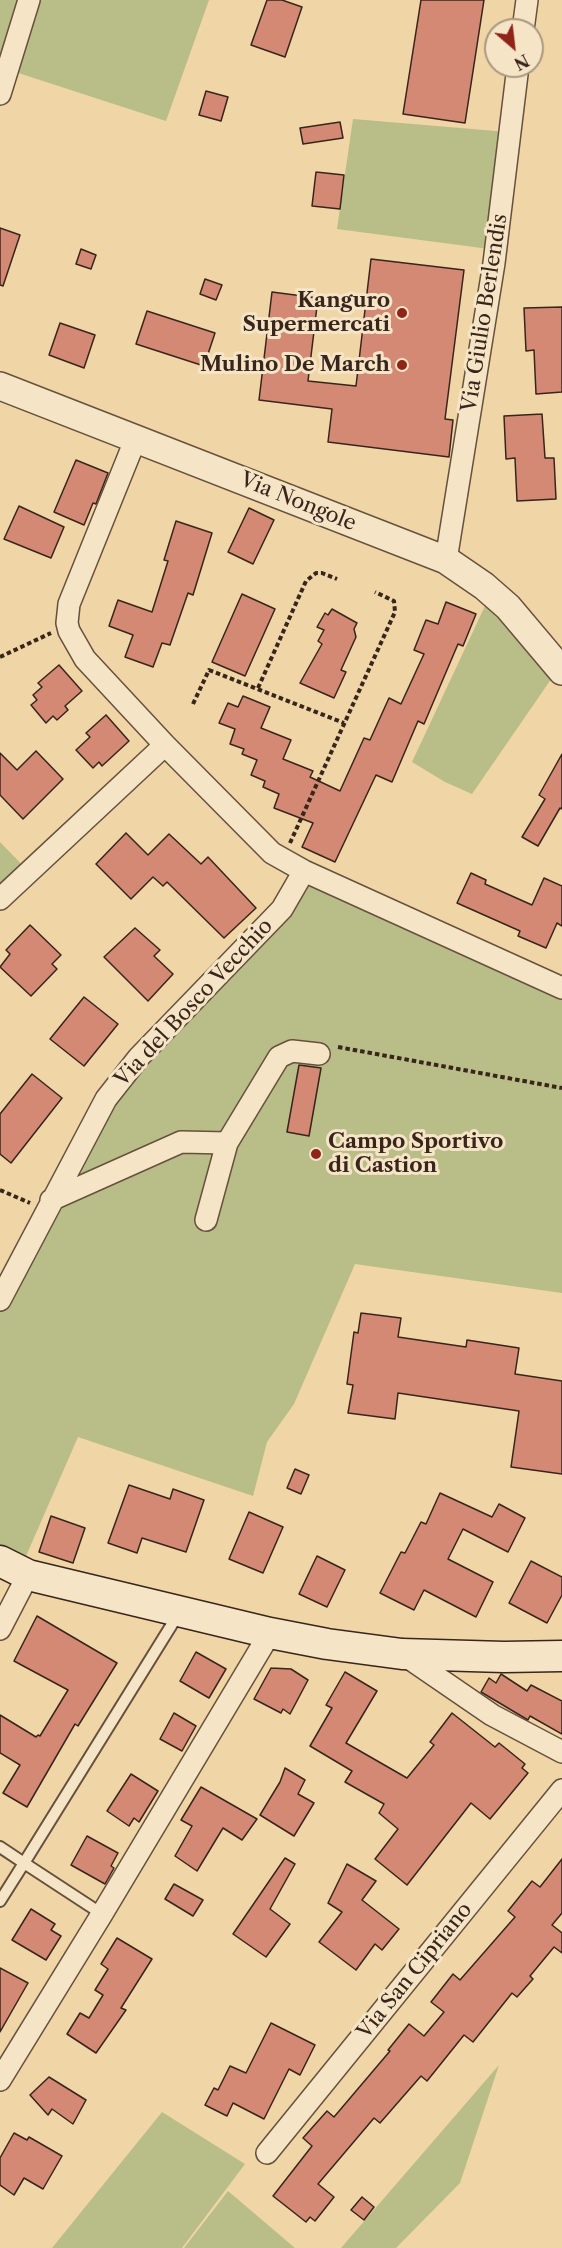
<!DOCTYPE html>
<style>
body{margin:0}
#map{position:relative;width:562px;height:2248px;overflow:hidden;background:#f0d5a6;font-family:"Libre Caslon Text",serif}
canvas{display:block}
.north{position:absolute;left:484px;top:18px;width:60px;height:60px;box-sizing:border-box;background:#f5e4c5;border:2px solid #a99881;border-radius:50%;rotate:152deg;font-size:16px;font-weight:700;line-height:24px;text-align:center;color:#38251c}
.north::after{content:'';display:block;margin:auto;width:21px;height:27px;background:#8f2418;clip-path:polygon(50% 0,100% 100%,50% 72%,0 100%)}
</style>
<div id="map">
<canvas width="562" height="2248"></canvas>
<div class="north">N</div>
</div>
<script>
const ctx = document.querySelector('canvas').getContext('2d');
ctx.lineJoin = 'round';
function fillPath(path, color) {
  ctx.fillStyle = color;
  ctx.fill(path, 'evenodd');
}
function shape(rows) {
  const path = new Path2D();
  for (const r of rows) {
    path.moveTo(r[0], r[1]);
    for (let i = 2; i < r.length; i += 2) path.lineTo(r[i], r[i + 1]);
  }
  return path;
}
function trace(path, color, width, dash) {
  ctx.strokeStyle = color;
  ctx.lineWidth = width;
  ctx.lineCap = dash ? 'butt' : 'round';
  ctx.setLineDash(dash || []);
  ctx.stroke(path);
}
function write(font, color, halo, rows, align = 'center') {
  ctx.font = font + ' "Libre Caslon Text",serif';
  ctx.lineWidth = 6;
  ctx.setLineDash([]);
  ctx.textBaseline = 'middle';
  ctx.strokeStyle = halo;
  ctx.fillStyle = color;
  for (const [text, x, y, turn = 0] of rows) {
    ctx.save();
    ctx.translate(x, y);
    ctx.rotate((+turn || 0) * Math.PI / 180);
    ctx.textAlign = isNaN(turn) ? turn : align;
    if (halo) ctx.strokeText(text, 0, 0);
    ctx.fillText(text, 0, 0);
    ctx.restore();
  }
}
const green = shape([
 [0,0,209,0,166,121,0,67],
 [353,119,508,132,497,250,337,229],
 [492,591,556,672,472,794,445,782,412,762],
 [0,842,32,875,0,902],
 [312,882,562,983,562,1293,355,1264,294,1404,267,1442,253,1496,78,1437,16,1579,0,1571,0,1289,104,1097,282,909],
 [499,2065,460,2183,396,2248,341,2248],
 [162,2112,245,2164,182,2248,52,2248],
 [228,2191,295,2248,184,2248]
]);
const building = shape([
 [267,0,282,0,302,7,285,57,251,45,267,0],
 [421,0,484,0,465,123,403,114,421,0],
 [206,91,228,97,221,121,199,115,206,91],
 [340,122,343,138,303,144,300,128,340,122],
 [316,172,344,175,340,209,312,206,316,172],
 [0,228,20,235,3,286,0,285,0,228],
 [81,249,96,255,91,269,76,264,81,249],
 [371,259,464,270,445,419,453,420,449,457,328,442,332,409,259,400,272,292,318,298,308,381,356,386,371,259],
 [205,279,222,285,216,300,200,294,205,279],
 [562,307,562,392,536,394,534,350,526,351,524,308,562,307],
 [147,311,215,333,204,366,136,344,147,311],
 [60,323,95,335,84,368,49,355,60,323],
 [542,414,545,458,554,458,556,499,517,501,515,458,506,459,504,416,542,414],
 [76,460,108,473,96,504,93,503,84,525,54,512,76,460],
 [19,506,64,527,51,558,4,539,19,506],
 [249,508,274,520,253,564,228,552,249,508],
 [176,521,212,533,193,595,188,593,170,645,162,643,153,667,125,657,133,635,109,626,118,600,152,612,168,561,164,560,176,521],
 [242,594,275,609,245,676,212,662,242,594],
 [446,602,476,614,463,646,458,644,424,724,418,721,392,782,376,775,335,862,302,847,313,823,274,808,279,794,263,787,265,781,251,775,257,760,242,754,244,749,230,744,235,729,219,723,228,703,238,707,243,696,270,707,261,728,291,740,283,759,313,771,310,777,340,791,364,738,370,740,389,698,401,704,424,654,414,650,426,620,438,624,446,602],
 [332,609,357,623,354,629,356,637,341,670,346,672,334,698,300,683,322,644,318,641,324,630,317,627,325,613,328,615,332,609],
 [59,665,82,691,65,706,68,710,57,720,53,716,46,723,31,705,37,700,33,695,42,687,38,683,59,665],
 [106,715,129,741,102,766,99,762,93,768,76,750,90,737,86,733,106,715],
 [36,751,63,779,23,819,0,795,0,753,17,770,36,751],
 [562,754,562,809,560,808,538,846,522,837,545,799,539,795,562,754],
 [126,833,148,855,169,834,201,864,208,857,256,908,224,938,167,882,163,886,153,877,131,899,96,864,126,833],
 [471,873,486,880,485,884,532,905,544,878,562,886,562,926,557,923,546,948,518,936,520,931,457,903,471,873],
 [30,925,61,955,52,964,57,969,31,996,0,967,10,954,6,950,30,925],
 [135,928,160,950,154,956,173,974,148,1001,104,957,135,928],
 [84,997,118,1024,84,1066,50,1039,84,997],
 [299,1065,321,1068,309,1136,287,1132,299,1065],
 [32,1074,62,1098,11,1163,0,1154,0,1114,32,1074],
 [361,1313,401,1318,398,1337,466,1347,467,1340,519,1348,515,1374,562,1381,562,1474,511,1467,519,1411,398,1393,395,1419,348,1413,353,1385,347,1384,354,1332,358,1333,361,1313],
 [295,1469,309,1475,301,1494,287,1488,295,1469],
 [129,1485,170,1499,173,1489,204,1500,186,1552,142,1538,137,1553,108,1543,129,1485],
 [440,1493,492,1517,499,1504,525,1518,508,1552,463,1529,448,1559,493,1582,476,1617,424,1590,414,1610,380,1593,401,1552,405,1553,421,1522,426,1524,440,1493],
 [249,1512,283,1527,263,1573,229,1559,249,1512],
 [51,1516,85,1528,73,1563,39,1552,51,1516],
 [317,1556,345,1570,327,1607,299,1594,317,1556],
 [531,1561,562,1577,562,1595,547,1623,509,1603,531,1561],
 [37,1616,117,1663,78,1726,75,1724,27,1807,3,1793,20,1765,0,1753,0,1715,36,1737,38,1735,40,1736,68,1690,14,1661,37,1616],
 [196,1652,226,1669,209,1698,180,1681,196,1652],
 [271,1668,291,1669,308,1680,290,1714,283,1709,281,1713,254,1699,271,1668],
 [345,1672,377,1691,346,1743,407,1778,434,1745,430,1742,452,1713,495,1747,499,1743,525,1764,522,1768,528,1773,490,1819,471,1803,407,1885,375,1859,398,1829,379,1813,384,1804,345,1782,352,1771,310,1746,332,1708,326,1705,345,1672],
 [501,1674,527,1691,531,1685,562,1701,562,1734,530,1716,528,1720,481,1692,489,1678,496,1683,501,1674],
 [174,1713,196,1726,182,1751,160,1739,174,1713],
 [285,1768,305,1780,298,1794,314,1803,294,1836,260,1815,280,1782,285,1768],
 [131,1774,158,1791,139,1822,134,1818,129,1826,107,1811,131,1774],
 [201,1787,257,1819,242,1840,223,1828,197,1871,175,1856,192,1826,181,1820,201,1787],
 [87,1836,118,1853,111,1866,114,1868,105,1884,71,1865,87,1836],
 [285,1858,295,1864,270,1909,290,1924,266,1957,233,1934,285,1858],
 [562,1859,562,1913,552,1925,562,1933,562,1953,554,1947,530,1976,533,1979,517,1997,512,1993,473,2042,464,2035,427,2081,421,2076,380,2123,374,2118,318,2184,334,2197,315,2221,310,2217,306,2222,273,2196,312,2146,303,2138,327,2111,334,2117,390,2051,388,2050,409,2024,424,2036,444,2012,431,2002,453,1974,460,1980,515,1917,508,1911,532,1881,540,1887,562,1859],
 [347,1864,376,1881,362,1900,399,1929,382,1950,375,1944,356,1970,319,1942,342,1912,328,1903,347,1864],
 [174,1884,203,1900,193,1916,165,1899,174,1884],
 [31,1909,55,1924,51,1930,61,1936,46,1960,12,1940,31,1909],
 [117,1938,152,1959,121,2008,126,2010,96,2053,67,2034,80,2013,89,2018,103,1995,95,1990,108,1969,101,1964,117,1938],
 [0,1968,28,1983,0,2032,0,1968],
 [271,2023,315,2045,300,2075,289,2069,264,2119,233,2103,227,2116,205,2105,214,2088,218,2090,230,2066,246,2073,271,2023],
 [49,2077,86,2100,73,2124,52,2109,48,2115,30,2095,49,2077],
 [14,2133,27,2140,29,2137,62,2156,43,2189,24,2178,14,2195,0,2185,0,2158,14,2133],
 [362,2197,374,2207,364,2220,351,2210,362,2197]
]);
const path = shape([
 [0,657,51,633],
 [258,688,306,581,316,573,322,573,337,579],
 [193,704,209,670,344,723],
 [290,843,395,612,394,601,375,592],
 [338,1047,562,1088],
 [0,1190,30,1203]
]);
const service = shape([
 [0,1847,24,1863,0,1901],
 [102,1914,24,1863,179,1613]
]);
const minor = shape([
 [523,30,527,0],
 [0,94,29,0],
 [136,438,69,604,67,623,69,631,85,659,165,745,272,853,304,871,562,988],
 [446,560,494,263,518,66],
 [0,899,165,745],
 [227,1143,279,1057,292,1051,319,1054],
 [51,1200,181,1142,227,1143,206,1220],
 [0,1300,106,1099,139,1057,282,909,304,871],
 [0,1629,28,1575],
 [403,1654,492,1715,562,1752],
 [0,2080,102,1914,270,1633],
 [267,2153,562,1790]
]);
const tertiary = shape([
 [0,386,446,560,484,586,508,607,562,671]
]);
const secondary = shape([
 [0,1561,28,1575,270,1633,327,1644,402,1654,504,1657,562,1656]
]);
const markers = [
 [402,313,6,"#8f2418"],
 [402,365,6,"#8f2418"],
 [316,1154,6,"#8f2418"]
];
const poiNames = [
 ["Kanguro",390,301],
 ["Supermercati",390,325],
 ["Mulino De March",390,365],
 ["Campo Sportivo",328,1142,"left"],
 ["di Castion",328,1166,"left"]
];
const streetNames = [
 ["Via Giulio Berlendis",485,313,-81],
 ["Via Nongole",298,502,22],
 ["Via del Bosco Vecchio",194,1003,-47],
 ["Via San Cipriano",415,1971,-51]
];
fillPath(green, '#b9bd87');
fillPath(building, '#d38974');
trace(building, '#38251c', 1.5);
trace(service, '#66513e', 14);
trace(minor, '#66513e', 24);
trace(tertiary, '#66513e', 30);
trace(secondary, '#38251c', 33);
trace(path, '#38251c', 4, [4.5, 3]);
trace(service, '#f5e4c5', 10);
trace(minor, '#f5e4c5', 21);
trace(tertiary, '#f5e4c5', 27);
trace(secondary, '#f5e4c5', 30);
for (const [x, y, r, color] of markers) {
  const dot = new Path2D();
  dot.arc(x, y, r, 0, 2 * Math.PI);
  ctx.fillStyle = color;
  ctx.fill(dot);
  trace(dot, '#f5e4c5', 2);
}
write('bold 21px', '#38251c', '#f5e4c5', poiNames, 'right');
write('21px', '#38251c', '#f5e4c5', streetNames);
</script>
